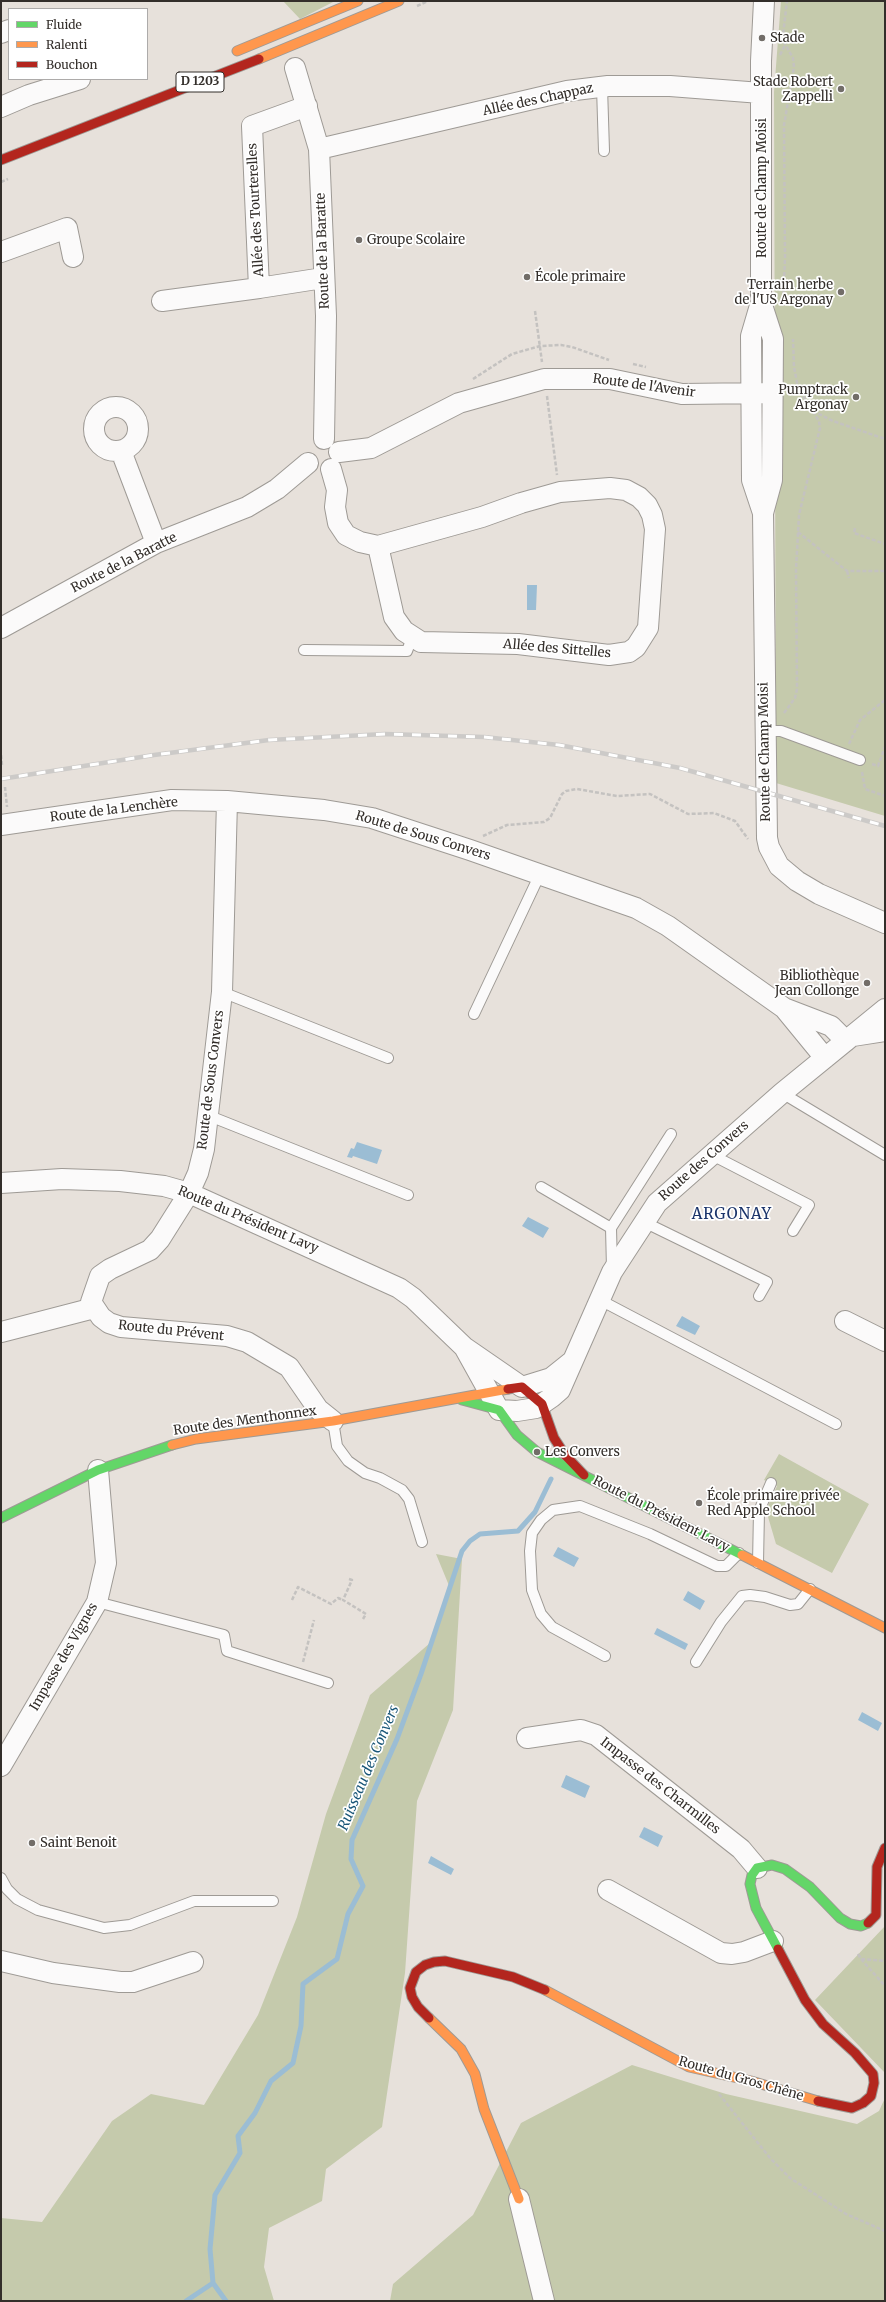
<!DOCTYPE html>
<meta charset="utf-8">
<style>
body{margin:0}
#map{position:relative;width:886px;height:2302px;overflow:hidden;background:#e7e1db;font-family:Merriweather,serif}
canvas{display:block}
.frame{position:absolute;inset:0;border:2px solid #332e2a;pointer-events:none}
.legend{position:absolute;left:8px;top:8px;width:140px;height:72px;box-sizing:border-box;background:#fff;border:1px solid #adabaa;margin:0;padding:5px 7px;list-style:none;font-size:12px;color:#332e2a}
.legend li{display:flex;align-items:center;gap:8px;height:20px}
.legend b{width:20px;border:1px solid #adabaa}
</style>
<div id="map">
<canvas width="886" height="2302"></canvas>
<div class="frame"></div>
<ul class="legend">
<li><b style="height:5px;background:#63d668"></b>Fluide</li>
<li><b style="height:5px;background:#ff974d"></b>Ralenti</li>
<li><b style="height:5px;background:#b3261e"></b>Bouchon</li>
</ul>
</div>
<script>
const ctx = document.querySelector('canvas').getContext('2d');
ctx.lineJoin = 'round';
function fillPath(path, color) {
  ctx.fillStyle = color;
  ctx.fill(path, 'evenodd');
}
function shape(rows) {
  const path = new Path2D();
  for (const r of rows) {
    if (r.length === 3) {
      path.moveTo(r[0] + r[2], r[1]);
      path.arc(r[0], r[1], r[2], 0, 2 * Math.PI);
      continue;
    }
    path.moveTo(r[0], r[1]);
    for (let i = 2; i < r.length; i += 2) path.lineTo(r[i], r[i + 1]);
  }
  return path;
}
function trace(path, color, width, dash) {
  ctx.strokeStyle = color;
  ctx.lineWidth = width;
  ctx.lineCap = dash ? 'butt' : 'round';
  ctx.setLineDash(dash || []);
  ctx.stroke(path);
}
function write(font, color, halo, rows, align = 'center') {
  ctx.font = font + ' Merriweather,serif';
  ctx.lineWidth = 3.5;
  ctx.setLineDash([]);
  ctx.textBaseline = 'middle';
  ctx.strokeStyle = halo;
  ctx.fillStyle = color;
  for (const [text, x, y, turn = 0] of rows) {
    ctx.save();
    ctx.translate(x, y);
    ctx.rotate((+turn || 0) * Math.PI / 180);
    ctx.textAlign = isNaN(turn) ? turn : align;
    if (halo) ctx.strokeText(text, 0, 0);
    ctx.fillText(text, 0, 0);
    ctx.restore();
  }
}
const green = shape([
 [283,1,335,1,300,19],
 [781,1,885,1,885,816,776,783,774,92],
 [779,1454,869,1504,832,1573,776,1544,766,1510,777,1486,764,1480],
 [436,1554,462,1559,453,1710,417,1801,405,1973,382,2127,326,2169,322,2201,269,2228,264,2267,274,2301,1,2301,1,2218,42,2222,112,2121,151,2094,204,2105,258,2015,297,1917,326,1814,370,1695,430,1643,441,1615,450,1588],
 [885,1926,885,2073,815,2000],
 [632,2065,726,2094,857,2124,879,2111,885,2098,885,2301,390,2301,393,2284,473,2215,521,2123]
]);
const water = shape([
 [527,585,537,585,536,610,527,610],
 [357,1142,382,1150,377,1164,353,1156,352,1158,347,1157,351,1148,354,1149],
 [528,1217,549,1228,543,1238,522,1226],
 [682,1316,700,1326,695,1335,676,1326],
 [558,1547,579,1558,574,1567,553,1556],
 [688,1591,705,1601,700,1610,683,1600],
 [657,1628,688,1644,685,1650,654,1634],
 [862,1712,882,1723,878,1731,858,1720],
 [566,1775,590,1786,585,1798,561,1787],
 [644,1827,663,1836,658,1847,639,1837],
 [431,1856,454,1869,451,1875,428,1863]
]);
const stream = shape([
 [213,2283,226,2301],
 [186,2301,213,2283,210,2249,215,2195,240,2153,238,2136,255,2113,271,2081,293,2063,301,2026,303,1984,337,1959,348,1914,363,1886,351,1859,352,1840,397,1739,421,1674,462,1551,470,1541,480,1534,518,1531,535,1512,551,1479]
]);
const path = shape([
 [417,6,428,1],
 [780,55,785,45],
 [1,182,8,179],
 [783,306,785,258,784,125,794,67,793,58,785,44,783,35,787,1],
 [535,311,542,362],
 [633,364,646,367],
 [473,379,512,354,540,346,561,345,572,347,609,360],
 [547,396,557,475],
 [813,411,833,421,885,439],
 [855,528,854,533,885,544],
 [798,532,847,571,885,571],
 [847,571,849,578],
 [784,713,795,698,797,689,796,569,799,515,820,428,819,421,798,388,794,367,793,339],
 [849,744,860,720,885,700],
 [1,755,2,765],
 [872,764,878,766,885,747],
 [862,772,865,789,885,796],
 [5,787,7,807],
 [483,836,507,825,544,822,550,818,562,794,566,791,577,789,617,796,650,794,688,814,714,813,735,821,748,839],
 [349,1579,352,1580,343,1600,366,1614,363,1619],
 [292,1600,298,1587,331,1604,338,1598,343,1600],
 [303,1662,314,1620],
 [858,1954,861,1959,885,1961],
 [861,1959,885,1986],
 [719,2094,770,2158,790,2178,846,2214,885,2231]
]);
const lane = shape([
 [602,87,604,151],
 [304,650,407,651,412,638],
 [764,731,781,731,860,760],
 [222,992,388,1058],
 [474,1014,540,874],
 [782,1093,885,1155],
 [207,1115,408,1195],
 [712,1155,809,1205,793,1231],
 [541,1187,611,1228,612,1268],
 [644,1222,767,1282,759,1296],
 [611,1228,671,1134],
 [600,1300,836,1424],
 [333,1421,337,1446,348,1461,365,1473,380,1478,402,1490,409,1499,422,1542],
 [758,1563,759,1511,771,1483],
 [97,1602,224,1635,227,1651,328,1683],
 [605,1656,552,1627,541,1614,532,1590,530,1551,532,1533,541,1520,553,1510,580,1506,650,1534,717,1566,726,1566,739,1553],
 [696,1662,721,1622,742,1596,750,1595,765,1597,790,1605,798,1604,810,1589],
 [1,1878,7,1889,17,1899,38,1910,104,1928,130,1925,194,1901,273,1901]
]);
const street = shape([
 [1,33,9,30],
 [295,68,319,149,326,316,324,439],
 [307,106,252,126,259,288,323,278],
 [1,107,29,95,80,79],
 [319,149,567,91,608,86,670,86,761,93],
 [1,252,67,228,73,257],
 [162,301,259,288],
 [761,302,773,339,772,480,763,513,767,838,769,847,779,866,797,881,819,894,885,923],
 [116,429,22],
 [121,451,156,543],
 [339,452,371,448,459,403,544,379,610,379,682,394,764,393],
 [331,469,337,490,335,507,338,523,346,535,360,542,378,546,482,517,521,503,560,492,610,488,626,490,639,497,647,505,652,515,655,529,648,628,636,647,629,652,609,655,518,644,421,642,404,631,394,617,378,546],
 [763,513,752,480,751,336,761,302,761,61,764,1],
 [1,628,156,543,247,507,277,489,308,463],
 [227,801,222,992,204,1149,198,1173,189,1193,160,1239,150,1250,110,1269,100,1276,91,1302,101,1317,109,1323,121,1327,227,1336,247,1342,289,1367,318,1409,333,1421],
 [1,825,172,800,227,801,324,810,372,818,470,850,636,908,668,926,784,1008,831,1026,846,1041],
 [784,1008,825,1058],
 [853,1036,885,1031],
 [1,1183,62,1179,120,1181,164,1186,189,1193,399,1288,413,1298,464,1347,522,1387,551,1378,571,1362],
 [845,1321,885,1341],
 [1,1332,94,1308],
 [464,1347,499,1410,517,1411,536,1408,552,1397,560,1390,612,1272,657,1203,782,1093,885,1009],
 [527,1738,581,1730,596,1735,741,1849,757,1868],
 [1,1766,97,1602,106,1563,98,1470],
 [608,1890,721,1953,732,1954,744,1952,773,1941],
 [1,1961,53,1973,120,1982,133,1982,193,1962],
 [519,2199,544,2301]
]);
const fast = shape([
 [462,1400,499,1410,517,1435,537,1452,742,1555],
 [1,1518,98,1470,172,1445],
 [778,1949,756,1908,750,1884,752,1875,757,1868,772,1865,785,1869,810,1887,840,1918,850,1924,861,1926,868,1923]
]);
const slow = shape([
 [237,51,358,1],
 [259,59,399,1],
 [172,1445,196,1439,333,1421,508,1389],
 [742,1555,885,1628],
 [545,1990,689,2067,751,2081,818,2101],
 [429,2018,461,2049,475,2074,484,2109,519,2199]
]);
const jam = shape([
 [1,160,259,59],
 [508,1389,522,1387,542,1404,554,1438,565,1455,584,1475],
 [868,1923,876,1915,877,1867,885,1848],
 [778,1949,805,2000,823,2024,855,2053,873,2074,874,2083,871,2096,863,2103,852,2108,818,2101],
 [429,2018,418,2007,412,1997,410,1988,416,1972,425,1965,434,1962,445,1961,513,1977,545,1990]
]);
const rail = shape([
 [1,779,154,755,269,740,385,734,484,737,559,745,680,768,885,826]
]);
const markers = [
 [762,38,4,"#726d68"],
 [841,89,4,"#726d68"],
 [359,240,4,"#726d68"],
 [527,277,4,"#726d68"],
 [841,292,4,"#726d68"],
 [856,397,4,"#726d68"],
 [867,983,4,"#726d68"],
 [537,1452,4,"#726d68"],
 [699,1503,4,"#726d68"],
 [32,1843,4,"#726d68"]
];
const shields = [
 [200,82,48]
];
const shieldNames = [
 ["D 1203",200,82]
];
const poiNames = [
 ["Stade",770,38],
 ["Stade Robert",833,82,"right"],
 ["Zappelli",833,97,"right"],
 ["Groupe Scolaire",367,240],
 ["École primaire",535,277],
 ["Terrain herbe",833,285,"right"],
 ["de l'US Argonay",833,300,"right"],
 ["Pumptrack",848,390,"right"],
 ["Argonay",848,405,"right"],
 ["Bibliothèque",859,976,"right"],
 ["Jean Collonge",859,991,"right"],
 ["Les Convers",545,1452],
 ["École primaire privée",707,1496],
 ["Red Apple School",707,1511],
 ["Saint Benoit",40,1843]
];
const streetNames = [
 ["Allée des Chappaz",538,100,-12],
 ["Route de Champ Moisi",762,188,-90],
 ["Allée des Tourterelles",256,210,-93],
 ["Route de la Baratte",323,251,-92],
 ["Route de l'Avenir",644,386,8],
 ["Route de la Baratte",124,563,-27],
 ["Allée des Sittelles",557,649,5],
 ["Route de Champ Moisi",765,752,-91],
 ["Route de la Lenchère",114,810,-7],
 ["Route de Sous Convers",423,836,17],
 ["Route de Sous Convers",211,1080,-83],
 ["Route des Convers",704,1161,-41],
 ["Route du Président Lavy",248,1220,23],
 ["Route du Prévent",171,1331,6],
 ["Route des Menthonnex",245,1421,-8],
 ["Route du Président Lavy",661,1514,27],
 ["Impasse des Vignes",64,1657,-60],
 ["Impasse des Charmilles",660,1786,38],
 ["Route du Gros Chêne",741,2079,16]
];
const waterNames = [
 ["Ruisseau des Convers",369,1768,-67]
];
const quarterNames = [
 ["ARGONAY",732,1215]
];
fillPath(green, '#c5caac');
fillPath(water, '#9bbdd4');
trace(stream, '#9bbdd4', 5);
trace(lane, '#9e9a95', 12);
trace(street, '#9e9a95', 22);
trace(fast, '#9e9a95', 11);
trace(slow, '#9e9a95', 11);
trace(jam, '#9e9a95', 11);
trace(path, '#c4c2c0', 2.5, [4, 2]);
trace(lane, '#fbfafa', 10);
trace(street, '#fbfafa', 20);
trace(fast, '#63d668', 9);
trace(slow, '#ff974d', 9);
trace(jam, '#b3261e', 9);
trace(rail, '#cccac8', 4.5);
trace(rail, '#fff', 3, [9]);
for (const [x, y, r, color] of markers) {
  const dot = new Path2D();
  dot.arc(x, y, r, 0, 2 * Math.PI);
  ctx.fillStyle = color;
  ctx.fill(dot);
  trace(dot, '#fff', 1.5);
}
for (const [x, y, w] of shields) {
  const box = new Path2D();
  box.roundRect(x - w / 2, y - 10, w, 20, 3);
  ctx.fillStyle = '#fff';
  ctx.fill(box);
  trace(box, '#332e2a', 1);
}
write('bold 12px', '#332e2a', null, shieldNames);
write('13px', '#332e2a', '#fff', poiNames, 'left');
write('13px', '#332e2a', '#fff', streetNames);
write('italic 14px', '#195678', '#fff', waterNames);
ctx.letterSpacing = '1px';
write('15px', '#1b346a', '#fff', quarterNames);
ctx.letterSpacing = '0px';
</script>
